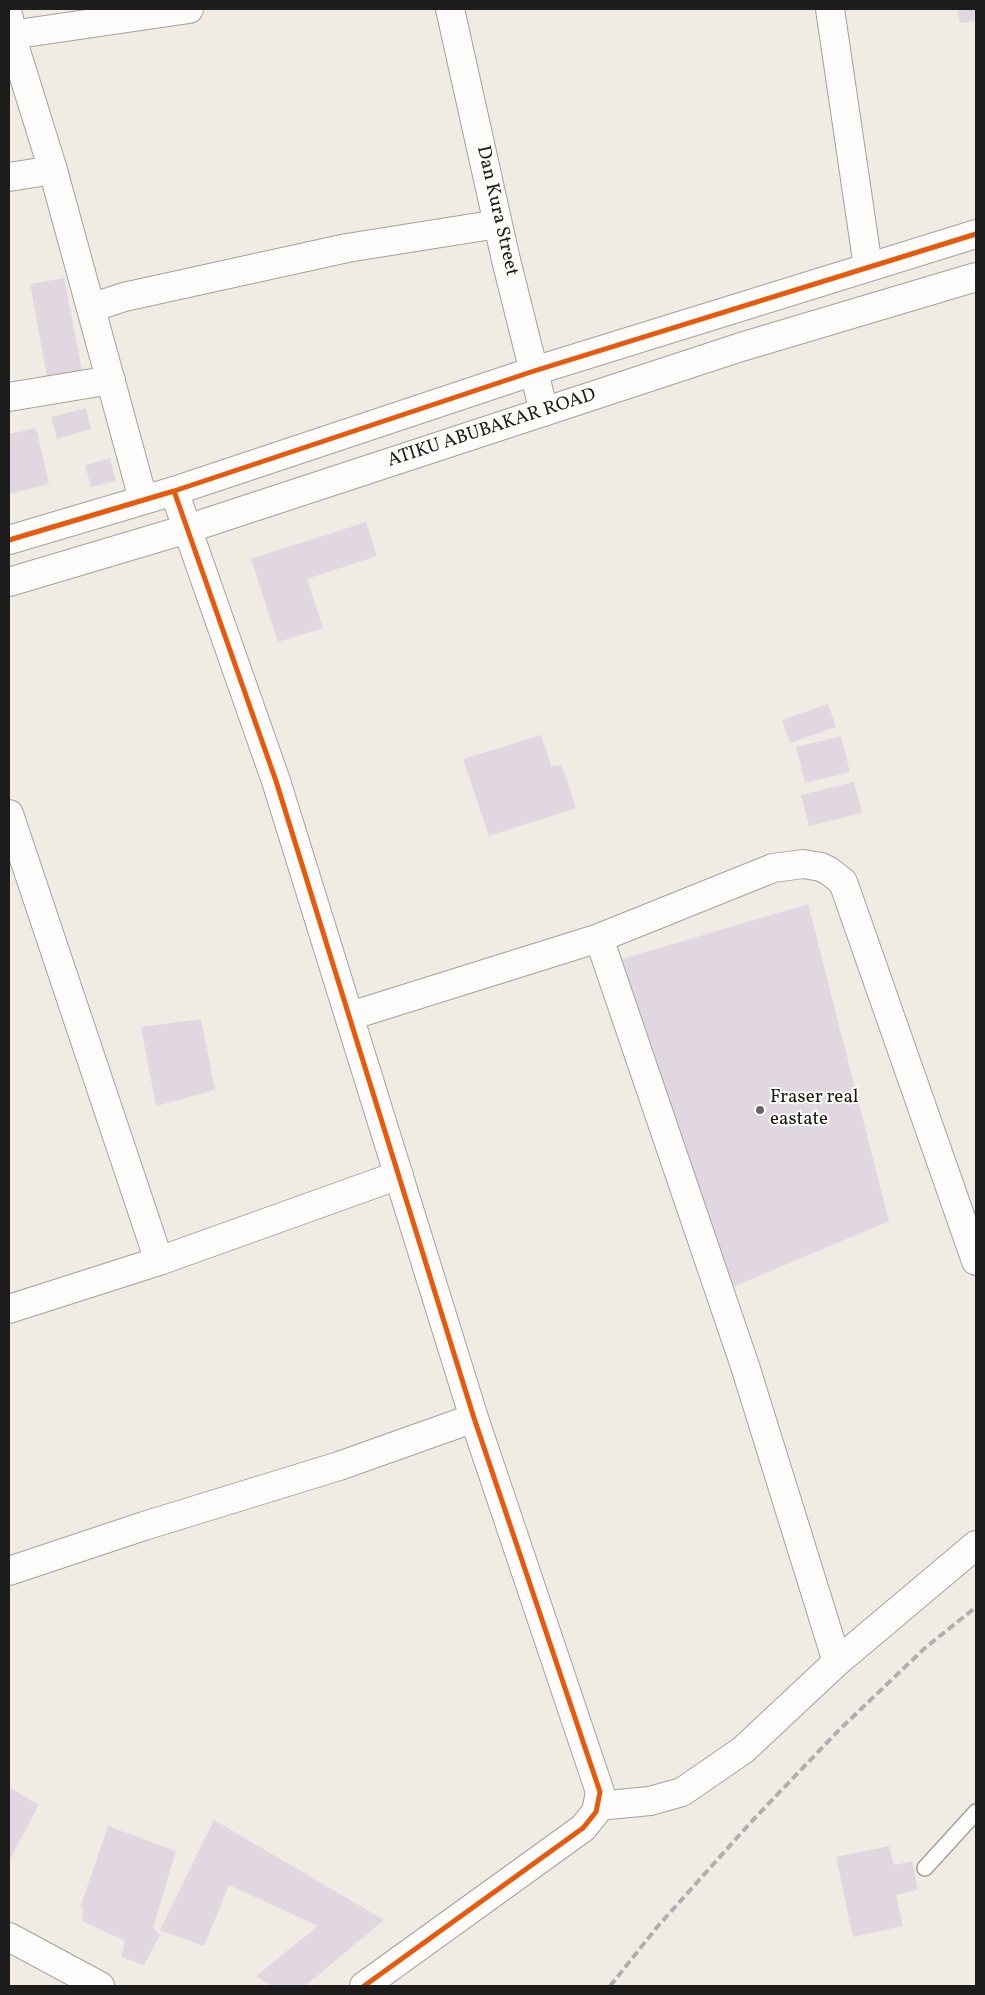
<!DOCTYPE html>
<style>
body{margin:0}
#map{position:relative;width:985px;height:1995px;overflow:hidden;background:#f0ece3;font-family:Vollkorn,serif}
canvas{display:block}
.frame{position:absolute;inset:0;border:10px solid #1c1c1c;pointer-events:none}
</style>
<div id="map">
<canvas width="985" height="1995"></canvas>
<div class="frame"></div>
</div>
<script>
const ctx = document.querySelector('canvas').getContext('2d');
ctx.lineJoin = 'round';
function fillPath(path, color) {
  ctx.fillStyle = color;
  ctx.fill(path, 'evenodd');
}
function shape(rows) {
  const path = new Path2D();
  for (const r of rows) {
    path.moveTo(r[0], r[1]);
    for (let i = 2; i < r.length; i += 2) path.lineTo(r[i], r[i + 1]);
  }
  return path;
}
function trace(path, color, width, dash) {
  ctx.strokeStyle = color;
  ctx.lineWidth = width;
  ctx.lineCap = dash ? 'butt' : 'round';
  ctx.setLineDash(dash || []);
  ctx.stroke(path);
}
function write(font, color, halo, rows, align = 'center') {
  ctx.font = font + ' Vollkorn,serif';
  ctx.lineWidth = 4;
  ctx.setLineDash([]);
  ctx.textBaseline = 'middle';
  ctx.strokeStyle = halo;
  ctx.fillStyle = color;
  for (const [text, x, y, turn = 0] of rows) {
    ctx.save();
    ctx.translate(x, y);
    ctx.rotate((+turn || 0) * Math.PI / 180);
    ctx.textAlign = isNaN(turn) ? turn : align;
    if (halo) ctx.strokeText(text, 0, 0);
    ctx.fillText(text, 0, 0);
    ctx.restore();
  }
}
const building = shape([
 [957,9,976,9,976,21,960,23],
 [64,278,83,375,48,382,30,284],
 [86,408,91,429,57,439,51,417],
 [36,428,49,484,9,494,9,434],
 [110,458,116,481,91,487,85,465],
 [366,522,377,556,307,579,323,628,278,642,251,559],
 [828,704,836,727,790,743,782,720],
 [541,735,551,766,562,765,576,808,489,836,463,759],
 [841,736,850,772,805,783,796,747],
 [854,782,862,813,809,826,801,795],
 [808,904,889,1221,721,1292,619,960],
 [201,1019,215,1090,156,1106,141,1027],
 [9,1787,39,1805,9,1861],
 [214,1820,384,1920,305,1986,271,1986,256,1976,318,1926,229,1885,204,1946,160,1930],
 [108,1826,176,1851,153,1928,160,1935,144,1965,121,1957,125,1941,82,1921,83,1908,80,1908],
 [889,1846,894,1865,912,1861,918,1890,896,1895,903,1926,853,1937,836,1857]
]);
const lane = shape([
 [925,1868,976,1812]
]);
const street = shape([
 [450,9,506,260,544,412],
 [830,9,868,267],
 [9,18,11,35,53,170,143,499],
 [11,35,189,9],
 [9,177,53,170],
 [91,308,124,297,347,248,498,224],
 [9,397,111,380],
 [174,491,276,781,474,1418,600,1792,596,1812,583,1828,364,1986],
 [9,814,159,1261],
 [599,938,745,1366,837,1662],
 [350,1016,599,938,773,868,803,864,821,867,829,871,843,882,976,1261],
 [9,1309,159,1261,399,1175],
 [9,1571,144,1526,339,1466,474,1418],
 [598,1806,650,1801,682,1792,743,1750,837,1662,976,1545],
 [9,1937,100,1986]
]);
const secondary = shape([
 [9,540,174,491,534,371,976,234],
 [9,582,187,529,741,347,976,277]
]);
const rail = shape([
 [610,1986,658,1926,752,1821,840,1729,925,1648,976,1607]
]);
const cycleway = shape([
 [174,491,276,781,474,1418,600,1792,596,1812,583,1828,364,1986],
 [9,540,174,491,534,371,976,234]
]);
const markers = [
 [760,1110,5,"#666562"]
];
const streetNames = [
 ["Dan Kura Street",496,211,77],
 ["ATIKU ABUBAKAR ROAD",492,429,-18]
];
const poiNames = [
 ["Fraser real",770,1099],
 ["eastate",770,1121]
];
fillPath(building, '#e0d7e1');
trace(lane, '#a4a29d', 18);
trace(street, '#a4a29d', 30);
trace(secondary, '#a4a29d', 30);
trace(lane, '#fdfcfb', 15);
trace(street, '#fdfcfb', 28);
trace(secondary, '#fdfcfb', 28);
trace(rail, '#afafad', 4, [8, 4]);
trace(cycleway, '#e8590c', 5);
for (const [x, y, r, color] of markers) {
  const dot = new Path2D();
  dot.arc(x, y, r, 0, 2 * Math.PI);
  ctx.fillStyle = color;
  ctx.fill(dot);
  trace(dot, '#fdfcf7', 2);
}
write('19px', '#1c1c1c', '#fdfcf7', streetNames);
write('19px', '#1c1c1c', '#fdfcf7', poiNames, 'left');
</script>
